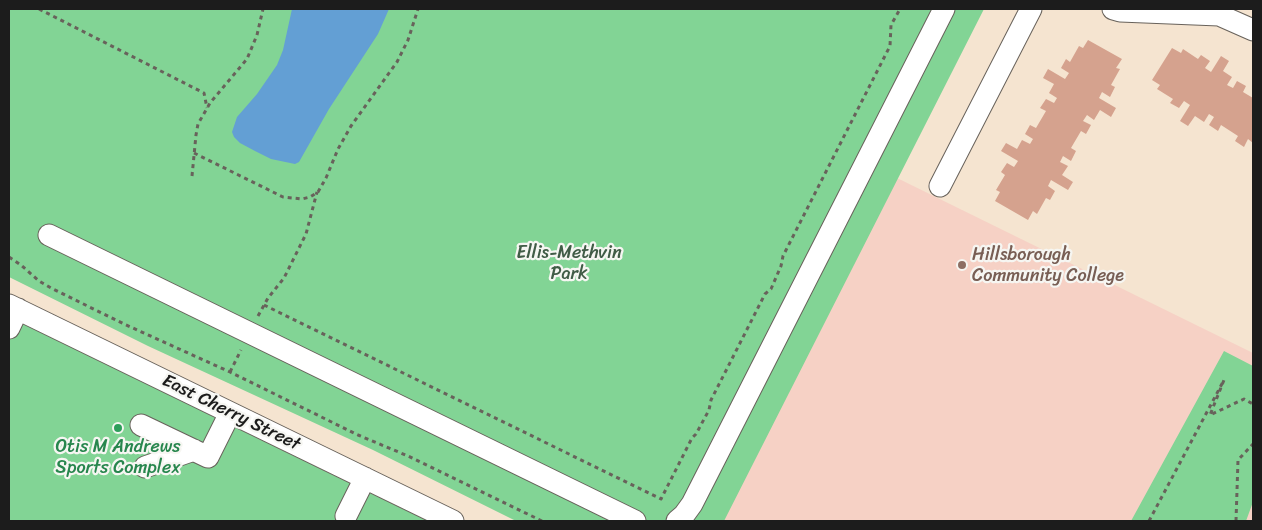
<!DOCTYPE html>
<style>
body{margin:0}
#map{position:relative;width:1262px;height:530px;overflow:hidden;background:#f5e4d0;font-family:Sriracha,sans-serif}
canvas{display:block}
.frame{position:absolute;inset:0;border:10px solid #1c1c1c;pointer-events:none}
</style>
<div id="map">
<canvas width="1262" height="530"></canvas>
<div class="frame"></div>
</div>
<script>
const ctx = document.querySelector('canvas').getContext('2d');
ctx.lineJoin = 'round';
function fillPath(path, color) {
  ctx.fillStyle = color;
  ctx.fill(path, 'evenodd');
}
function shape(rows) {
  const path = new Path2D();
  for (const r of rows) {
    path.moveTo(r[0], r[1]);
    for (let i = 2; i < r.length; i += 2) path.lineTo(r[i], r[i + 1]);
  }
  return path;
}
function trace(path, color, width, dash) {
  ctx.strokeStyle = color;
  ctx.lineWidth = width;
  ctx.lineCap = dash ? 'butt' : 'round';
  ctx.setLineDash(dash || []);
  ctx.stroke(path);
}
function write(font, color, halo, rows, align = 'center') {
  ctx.font = font + ' Sriracha,sans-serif';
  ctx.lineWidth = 4.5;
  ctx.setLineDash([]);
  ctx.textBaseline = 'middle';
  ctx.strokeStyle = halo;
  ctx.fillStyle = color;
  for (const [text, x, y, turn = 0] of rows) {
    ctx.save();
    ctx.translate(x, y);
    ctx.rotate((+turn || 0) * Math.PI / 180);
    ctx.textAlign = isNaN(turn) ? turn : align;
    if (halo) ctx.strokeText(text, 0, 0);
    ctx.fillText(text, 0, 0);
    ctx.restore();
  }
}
const built = shape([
 [895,177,1253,353,1253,521,720,521]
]);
const green = shape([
 [9,9,984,9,724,521,516,521,373,450,148,346,9,277],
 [9,317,360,488,428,521,9,521],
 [1224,351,1253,366,1253,502,1246,521,1131,521]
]);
const water = shape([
 [292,9,389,9,378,34,329,109,299,162,295,164,271,159,255,151,240,143,234,137,232,132,237,117,257,94,277,65,283,50]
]);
const building = shape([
 [1088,40,1122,59,1116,68,1120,69,1111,85,1115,87,1110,97,1102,92,1099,98,1116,108,1111,117,1100,110,1094,120,1087,115,1083,121,1091,125,1086,134,1081,131,1071,148,1076,151,1071,161,1063,156,1060,162,1068,166,1062,175,1073,182,1068,190,1051,180,1048,186,1055,191,1050,200,1046,198,1037,214,1033,211,1028,220,995,201,1000,192,996,190,1005,175,1001,172,1007,163,1014,167,1018,161,1001,151,1006,143,1017,149,1022,140,1030,144,1033,139,1025,134,1030,125,1036,128,1046,111,1040,108,1046,99,1054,103,1057,98,1049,93,1054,84,1043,78,1048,69,1065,79,1069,73,1061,68,1066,59,1070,62,1079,46,1083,48],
 [1172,48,1181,53,1183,49,1198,59,1201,55,1210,61,1205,68,1211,72,1221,56,1229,61,1223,71,1232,77,1227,85,1233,88,1237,81,1246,86,1243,92,1253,98,1253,143,1248,139,1244,147,1235,141,1238,136,1221,125,1218,131,1209,125,1214,117,1209,114,1204,122,1195,116,1188,126,1180,121,1190,105,1184,101,1179,108,1170,103,1173,99,1157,89,1160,85,1152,80]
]);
const path = shape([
 [39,9,200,91,204,93,207,108],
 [194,153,283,197,302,199,310,197,318,192,326,178,338,149,351,126,397,62,408,40,418,9],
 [192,176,196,135,198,124,210,103,247,59,257,35,263,9],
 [9,257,21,265,39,281,51,288,124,324,230,372,358,435,408,456,542,521],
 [264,305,661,499,692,438,696,434,709,410,711,400,765,294,771,289,781,266,783,256,890,46,891,25,900,9],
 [258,316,268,298,284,278,306,234,317,192],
 [230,372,241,350],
 [1149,521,1224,380,1210,415,1244,399,1253,404],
 [1236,521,1238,460,1253,444]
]);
const minor = shape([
 [1113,9,1120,11,1219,15,1253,30],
 [940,186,1031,9],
 [49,235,635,521],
 [9,305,453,521],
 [9,328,18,309],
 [141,425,208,457,230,413],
 [145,467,194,450],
 [346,516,365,478],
 [677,521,684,515,692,504,944,9]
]);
const markers = [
 [962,265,5,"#8d6e63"],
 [118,428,5,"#2e9e5b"]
];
const parkNames = [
 ["Ellis-Methvin",569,253],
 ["Park",569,274]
];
const educationNames = [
 ["Hillsborough",972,255],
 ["Community College",972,276]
];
const streetNames = [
 ["East Cherry Street",231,413,26]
];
const leisureNames = [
 ["Otis M Andrews",118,447],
 ["Sports Complex",118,468]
];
fillPath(built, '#f6d1c5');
fillPath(green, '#82d495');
fillPath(water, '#639fd4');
fillPath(building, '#d5a28e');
trace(minor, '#68625b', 23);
trace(path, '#68625b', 3, [4, 4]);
trace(minor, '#fff', 21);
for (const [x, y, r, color] of markers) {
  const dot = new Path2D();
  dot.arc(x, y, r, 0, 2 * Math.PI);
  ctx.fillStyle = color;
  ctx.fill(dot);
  trace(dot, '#f6f6f2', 2);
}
write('18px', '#405c46', '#f6f6f2', parkNames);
write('18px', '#785e54', '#f6f6f2', educationNames, 'left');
write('18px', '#1c1c1c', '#f6f6f2', streetNames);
write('18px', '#27864d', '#f6f6f2', leisureNames);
</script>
